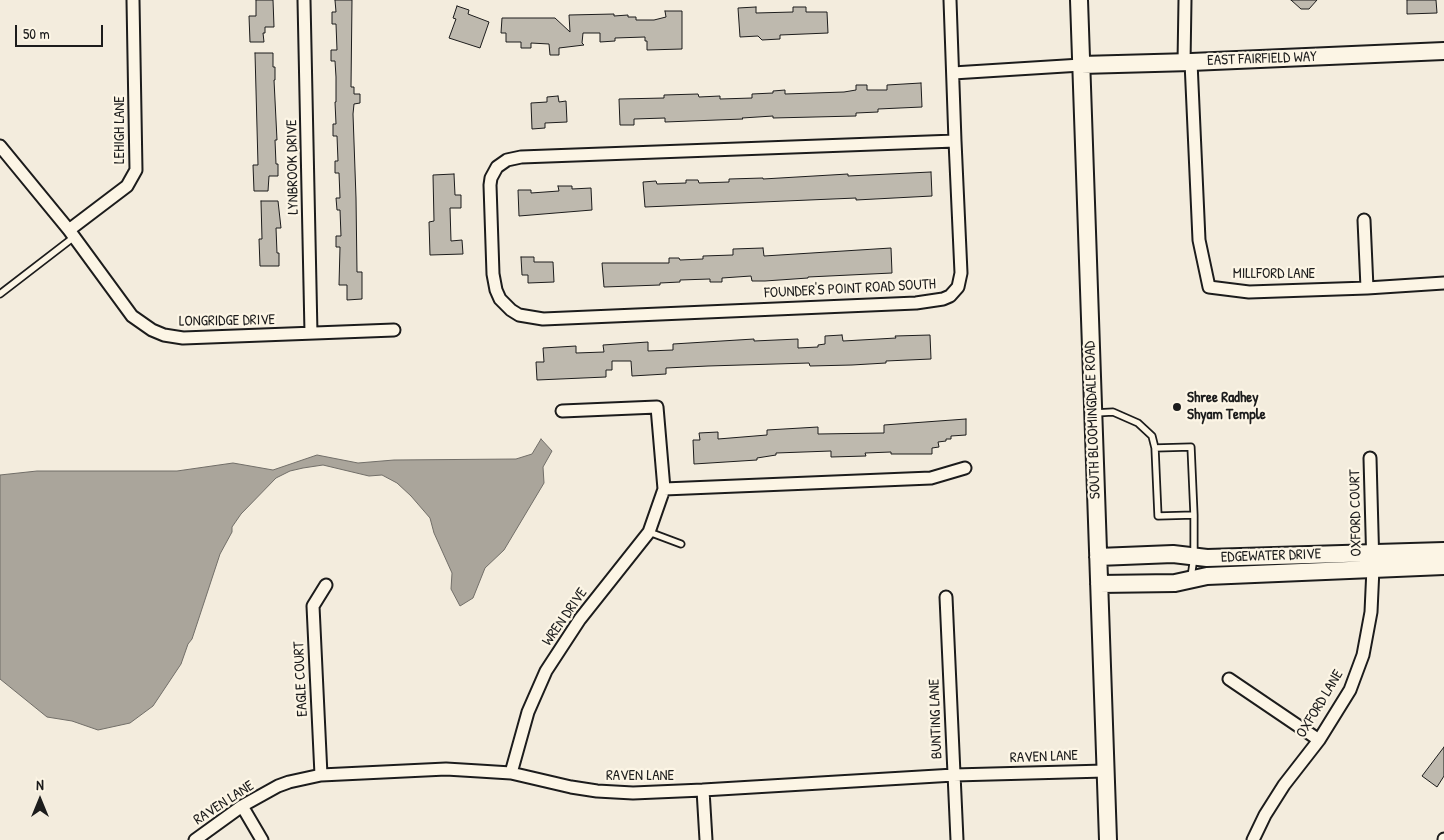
<!DOCTYPE html>
<style>
body{margin:0}
#map{position:relative;width:1444px;height:840px;overflow:hidden;background:#f3ecdd;font-family:"Patrick Hand",sans-serif}
canvas{display:block}
.north{position:absolute;left:15px;top:775px;width:50px;height:50px;-webkit-text-stroke:4px #fcf5e5;paint-order:stroke;rotate:0deg;font-size:14px;font-weight:700;line-height:20px;text-align:center;color:#1c1c1c}
.north::after{content:'';display:block;margin:auto;width:18px;height:22px;background:#1c1c1c;clip-path:polygon(50% 0,100% 100%,50% 72%,0 100%)}
.scale{position:absolute;left:15px;top:25px;width:88px;height:22px;box-sizing:border-box;border:2px solid #1c1c1c;border-top:0;padding-left:6px;font-size:15px;line-height:18px;white-space:nowrap;color:#1c1c1c;-webkit-text-stroke:4px #fcf5e5;paint-order:stroke}
</style>
<div id="map">
<canvas width="1444" height="840"></canvas>
<div class="north">N</div>
<div class="scale">50 m</div>
</div>
<script>
const ctx = document.querySelector('canvas').getContext('2d');
ctx.lineJoin = 'round';
function fillPath(path, color) {
  ctx.fillStyle = color;
  ctx.fill(path, 'evenodd');
}
function shape(rows) {
  const path = new Path2D();
  for (const r of rows) {
    path.moveTo(r[0], r[1]);
    for (let i = 2; i < r.length; i += 2) path.lineTo(r[i], r[i + 1]);
  }
  return path;
}
function trace(path, color, width, dash) {
  ctx.strokeStyle = color;
  ctx.lineWidth = width;
  ctx.lineCap = dash ? 'butt' : 'round';
  ctx.setLineDash(dash || []);
  ctx.stroke(path);
}
function write(font, color, halo, rows, align = 'center') {
  ctx.font = font + ' "Patrick Hand",sans-serif';
  ctx.lineWidth = 4.5;
  ctx.setLineDash([]);
  ctx.textBaseline = 'middle';
  ctx.strokeStyle = halo;
  ctx.fillStyle = color;
  for (const [text, x, y, turn = 0] of rows) {
    ctx.save();
    ctx.translate(x, y);
    ctx.rotate((+turn || 0) * Math.PI / 180);
    ctx.textAlign = isNaN(turn) ? turn : align;
    if (halo) ctx.strokeText(text, 0, 0);
    ctx.fillText(text, 0, 0);
    ctx.restore();
  }
}
const water = shape([
 [541,439,552,451,543,467,544,483,504,550,485,568,473,598,460,606,451,589,452,573,434,533,430,518,411,496,397,483,382,475,369,476,323,465,303,468,290,471,276,478,241,514,232,527,232,532,220,554,192,639,188,644,181,664,153,706,130,723,98,730,72,721,47,717,0,679,0,475,37,471,177,471,233,463,273,470,317,455,358,463,394,460,516,459,532,454,541,439]
]);
const building = shape([
 [256,0,273,0,274,27,265,27,265,33,263,33,264,42,250,42,249,16,256,16,256,0],
 [335,0,352,0,351,87,354,87,354,94,360,94,360,103,354,104,353,114,356,198,357,272,362,272,362,299,347,300,347,285,339,285,340,247,336,247,336,236,341,236,340,210,337,210,336,198,340,198,339,173,335,173,335,161,338,161,337,136,333,136,333,124,336,124,335,102,336,102,336,77,335,61,331,61,331,50,337,50,336,24,332,24,332,12,336,12,335,0],
 [1291,0,1317,0,1309,9,1301,9,1291,0],
 [1407,0,1436,0,1437,13,1407,14,1407,0],
 [457,6,469,10,468,14,489,22,480,48,449,38,456,19,453,18,457,6],
 [756,7,756,13,793,12,793,7,806,7,806,12,827,12,828,33,780,35,780,39,762,40,758,36,740,37,738,8,756,7],
 [665,11,682,11,682,49,647,50,647,41,645,41,645,37,615,38,615,41,600,42,600,33,583,33,582,43,584,45,559,48,559,55,550,55,549,44,531,43,531,48,521,48,521,42,506,42,506,33,501,33,502,18,555,18,570,32,569,15,614,14,614,16,628,15,628,17,636,17,636,20,654,20,666,17,665,11],
 [255,53,273,53,273,67,275,67,275,80,274,80,277,140,275,140,276,164,278,164,278,176,269,176,268,191,254,191,253,165,258,165,255,53],
 [921,83,922,107,878,109,878,112,856,113,856,116,773,118,773,116,742,118,743,119,665,122,665,118,634,119,634,125,620,125,619,99,664,98,664,95,698,94,699,97,720,96,720,99,752,98,752,94,773,93,773,91,785,90,785,94,844,92,856,90,856,85,867,85,867,90,887,90,887,85,921,83],
 [558,96,559,102,566,101,567,122,545,123,545,128,532,129,531,103,547,102,547,97,558,96],
 [931,172,932,196,856,200,856,198,645,207,643,182,656,181,657,184,686,183,686,180,698,180,699,183,729,182,729,179,763,178,763,179,848,174,848,176,931,172],
 [454,174,455,195,461,195,461,208,450,208,451,241,462,240,463,254,430,255,429,222,434,221,433,175,454,174],
 [558,186,572,186,572,189,591,188,592,210,519,216,518,190,531,190,531,193,559,191,558,186],
 [261,201,278,201,281,228,276,228,277,253,279,253,279,266,260,266,259,239,262,239,261,201],
 [763,248,764,256,891,248,892,273,808,277,808,278,765,281,752,281,751,276,722,278,722,282,710,282,710,279,680,280,680,282,660,283,660,285,604,287,602,263,669,263,669,258,679,258,680,260,703,259,703,256,733,255,733,249,763,248],
 [521,257,534,257,534,262,553,262,554,282,528,283,528,275,522,275,521,257],
 [842,335,843,341,896,338,895,336,930,335,931,359,886,361,886,363,852,365,810,366,809,363,708,366,666,368,666,374,632,376,631,361,612,361,612,370,606,370,606,377,537,380,536,362,544,362,543,348,576,346,576,353,604,352,603,345,648,342,648,351,673,350,673,344,754,339,754,341,798,339,798,348,818,347,818,345,825,344,825,336,842,335],
 [966,419,966,435,951,436,951,439,946,439,946,441,938,442,939,447,932,448,932,454,891,454,891,452,865,453,866,456,831,457,831,451,776,453,776,455,757,458,757,460,694,464,693,440,700,440,699,433,718,432,718,439,767,435,767,430,818,427,818,434,884,433,884,425,966,419],
 [1444,747,1444,776,1437,787,1422,776,1444,747]
]);
const lane = shape([
 [0,294,74,237],
 [1095,413,1113,412,1138,423,1152,436,1155,448,1158,516,1194,515,1194,557,1191,577],
 [1155,448,1191,447,1194,515],
 [649,532,681,544]
]);
const street = shape([
 [304,0,311,333],
 [950,0,955,141],
 [1191,62,1199,240,1209,287,1249,292,1367,288,1444,283],
 [1184,63,1185,0],
 [953,73,1081,65],
 [955,141,961,273,958,287,950,296,943,299,916,303,543,319,519,315,511,310,500,299,496,290,493,274,490,185,491,178,497,167,507,160,521,157,955,141],
 [0,146,69,230,132,316,152,330,164,335,183,338,394,330],
 [1364,220,1367,288],
 [69,230,127,186,136,170,133,0],
 [562,411,657,407,664,489],
 [946,597,957,840],
 [1229,679,1319,740],
 [511,773,528,712,546,671,580,619,649,532,664,489,931,478,965,468],
 [321,775,313,606,326,585],
 [703,790,706,840],
 [242,806,262,840],
 [195,840,242,806,278,786,289,782,321,775,446,769,479,771,511,773,571,787,597,791,633,793,703,790,954,775,1105,771],
 [1253,840,1265,815,1284,785,1319,740,1350,690,1363,655,1371,612,1373,568,1370,458],
 [1444,840,1444,839]
]);
const secondary = shape([
 [1079,0,1108,840],
 [1081,65,1191,62,1444,51],
 [1098,557,1173,554,1207,558,1444,551],
 [1099,584,1175,583,1207,576,1444,566]
]);
const markers = [
 [1177,407,5,"#1c1c1c"]
];
const streetNames = [
 ["EAST FAIRFIELD WAY",1262,59,-2],
 ["LEHIGH LANE",120,130,-90],
 ["LYNBROOK DRIVE",293,167,-91],
 ["MILLFORD LANE",1274,274],
 ["FOUNDER'S POINT ROAD SOUTH",850,289,-3],
 ["LONGRIDGE DRIVE",227,321,-1],
 ["SOUTH BLOOMINGDALE ROAD",1093,420,-92],
 ["OXFORD COURT",1356,513,-91],
 ["EDGEWATER DRIVE",1271,556,-2],
 ["WREN DRIVE",565,617,-55],
 ["EAGLE COURT",301,679,-93],
 ["OXFORD LANE",1320,704,-59],
 ["BUNTING LANE",936,719,-92],
 ["RAVEN LANE",1044,757,-2],
 ["RAVEN LANE",640,776],
 ["RAVEN LANE",224,803,-33]
];
const poiNames = [
 ["Shree Radhey",1187,398],
 ["Shyam Temple",1187,415]
];
fillPath(water, '#aaa59b');
trace(water, '#716e68', 1);
fillPath(building, '#beb9ae');
trace(building, '#1c1c1c', 1);
trace(lane, '#1c1c1c', 9);
trace(street, '#1c1c1c', 15);
trace(secondary, '#1c1c1c', 20);
trace(lane, '#fcf5e5', 5.5);
trace(street, '#fcf5e5', 11);
trace(secondary, '#fcf5e5', 16);
for (const [x, y, r, color] of markers) {
  const dot = new Path2D();
  dot.arc(x, y, r, 0, 2 * Math.PI);
  ctx.fillStyle = color;
  ctx.fill(dot);
  trace(dot, '#fcf5e5', 2);
}
write('15px', '#1c1c1c', '#fcf5e5', streetNames);
write('bold 15px', '#1c1c1c', '#fcf5e5', poiNames, 'left');
</script>
